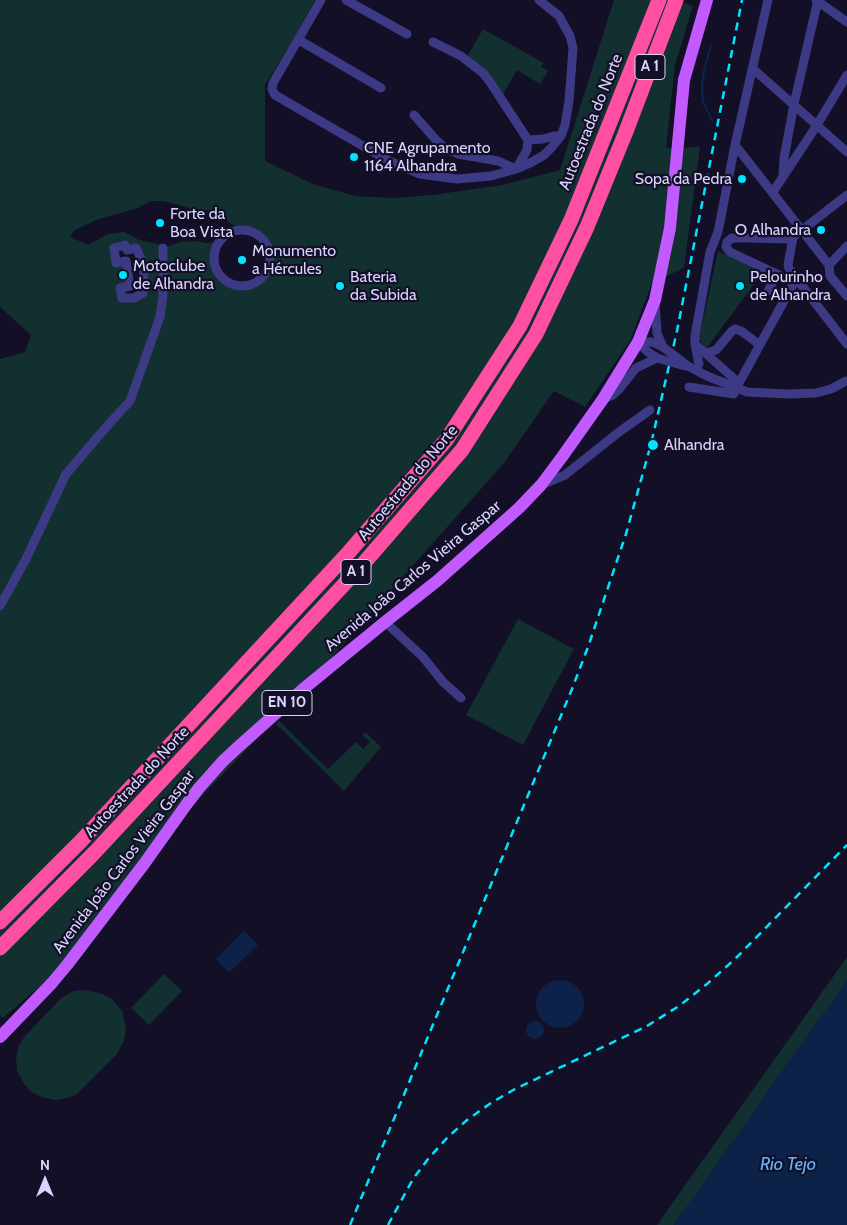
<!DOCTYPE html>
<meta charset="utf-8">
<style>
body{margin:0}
#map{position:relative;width:847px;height:1225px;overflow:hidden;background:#130f26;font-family:Cabin,sans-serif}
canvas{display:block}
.north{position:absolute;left:20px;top:1155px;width:50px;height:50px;-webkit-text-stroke:4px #130f26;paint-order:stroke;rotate:0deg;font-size:14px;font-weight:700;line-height:20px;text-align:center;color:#d9d4ff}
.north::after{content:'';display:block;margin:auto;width:18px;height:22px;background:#d9d4ff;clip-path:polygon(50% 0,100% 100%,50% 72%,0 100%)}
</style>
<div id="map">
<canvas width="847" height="1225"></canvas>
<div class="north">N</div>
</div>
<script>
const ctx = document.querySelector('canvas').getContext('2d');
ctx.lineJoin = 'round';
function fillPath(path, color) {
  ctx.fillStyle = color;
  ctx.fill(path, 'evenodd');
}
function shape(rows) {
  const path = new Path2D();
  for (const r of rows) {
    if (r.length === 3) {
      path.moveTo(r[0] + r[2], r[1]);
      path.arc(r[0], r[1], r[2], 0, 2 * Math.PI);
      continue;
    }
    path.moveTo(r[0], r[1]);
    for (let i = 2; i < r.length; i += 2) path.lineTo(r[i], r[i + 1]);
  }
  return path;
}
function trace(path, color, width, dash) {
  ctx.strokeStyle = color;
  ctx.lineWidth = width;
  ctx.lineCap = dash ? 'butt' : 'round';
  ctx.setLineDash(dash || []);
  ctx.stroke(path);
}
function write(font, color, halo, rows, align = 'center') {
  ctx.font = font + ' Cabin,sans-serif';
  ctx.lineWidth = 4.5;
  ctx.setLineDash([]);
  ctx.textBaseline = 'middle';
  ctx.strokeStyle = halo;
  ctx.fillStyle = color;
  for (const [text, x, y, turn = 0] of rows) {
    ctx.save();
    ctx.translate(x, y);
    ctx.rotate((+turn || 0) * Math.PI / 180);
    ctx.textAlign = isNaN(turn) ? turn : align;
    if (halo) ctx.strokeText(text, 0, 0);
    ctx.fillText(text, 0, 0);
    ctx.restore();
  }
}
const green = shape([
 [0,0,315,0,294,38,265,85,265,161,313,184,355,196,394,198,433,195,502,185,560,170,614,0,678,0,693,6,675,65,666,148,700,147,684,268,652,283,630,341,585,407,554,391,504,463,331,658,250,746,199,799,60,969,3,1018,0,1015,0,359,25,352,31,335,0,307],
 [151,201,164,201,189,208,193,211,210,210,226,220,233,225,243,230,255,233,265,242,270,252,270,263,265,275,255,283,242,286,235,285,223,279,219,274,214,261,214,255,219,242,207,243,195,241,180,242,164,248,163,245,139,240,124,232,108,234,88,245,70,237,75,230,99,219,135,209],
 [114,248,136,248,144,266,143,293,122,298,121,288,130,286,126,261,116,263],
 [483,29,544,63,541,67,548,71,540,84,517,70,502,96,467,57],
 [718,251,763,272,706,349,699,339],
 [518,619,574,649,523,745,466,715],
 [279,721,328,769,356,742,363,749,370,742,362,735,365,732,381,747,344,791,276,724],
 [847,957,847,981,674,1225,657,1225],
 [164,974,182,991,149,1025,131,1008],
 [85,990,100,993,112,999,122,1011,126,1027,124,1041,117,1054,76,1095,66,1098,55,1100,42,1097,31,1092,24,1084,17,1071,16,1058,19,1045,25,1036,62,997,74,991]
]);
const water = shape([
 [244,931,258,945,229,973,216,959],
 [560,1004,24],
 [847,981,847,1225,674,1225,796,1051],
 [535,1030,9]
]);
const stream = shape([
 [711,45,704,71,702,86,703,102,712,120]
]);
const street = shape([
 [321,0,273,83,272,89,275,95,389,161,420,174,457,179,491,176,516,169,530,163,544,155,552,147,561,136,565,125,569,101,573,48,570,36,559,16,539,0],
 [346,0,407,34],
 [816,0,847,22],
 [299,40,381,88],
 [752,68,847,152],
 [414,115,436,140,445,148,458,154,498,161,516,169,527,150,528,140,490,82,483,73,461,56,433,42],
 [528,140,543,139,554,136,561,136],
 [735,145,829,265,830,276,847,296],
 [783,176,784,158,794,104,818,0],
 [773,192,817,125,847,75],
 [847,195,793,237,788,265,789,269,847,344],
 [242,258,28],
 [792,239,748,238,732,238,727,242,726,247,730,252,794,282],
 [125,245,127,250,136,248,144,266,143,293,134,298,122,298,120,288,130,286,126,261,116,263,114,248,125,245],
 [829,265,847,246],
 [768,291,777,274],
 [655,303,657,333,663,347],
 [638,342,652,342,663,347],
 [638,342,648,352,657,358],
 [706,353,716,350,732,331,735,329,741,331,760,345],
 [699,364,695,344,695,336,710,252,718,232,735,145,768,0],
 [739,383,796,279],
 [689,387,734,394,739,383,695,344],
 [603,399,613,395,620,388,636,368,657,358],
 [541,485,565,475,619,432,650,410],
 [0,606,26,559,66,474,108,425,130,401,160,317,163,295,163,248],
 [385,622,423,657,443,682,461,698]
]);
const primary = shape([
 [0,1037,52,983,67,965,144,864,186,805,199,788,223,761,237,748,302,690,385,622,437,581,519,508,541,485,562,457,603,399,638,342,655,300,670,228,684,80,707,0]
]);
const highway = shape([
 [0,922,81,841,349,552,447,439,520,326,571,220,659,0],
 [0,948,94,853,363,564,462,450,536,334,587,227,625,134,676,0]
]);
const rail = shape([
 [350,1225,572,689,588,647,626,534,651,444,677,331,742,0],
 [388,1225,413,1179,428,1159,447,1138,467,1120,491,1103,515,1089,647,1026,679,1006,707,984,735,959,847,845]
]);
const streetBridge = shape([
 [663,347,688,366,707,376,747,392,789,394,816,393,831,389,846,381],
 [657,358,685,366]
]);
const markers = [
 [354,157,5,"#00e5ff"],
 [742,179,5,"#00e5ff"],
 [160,223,5,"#00e5ff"],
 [821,230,5,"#00e5ff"],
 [242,260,5,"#00e5ff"],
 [123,275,5,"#00e5ff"],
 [340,286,5,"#00e5ff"],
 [740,286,5,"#00e5ff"],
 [653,445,6,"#00e5ff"]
];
const shields = [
 [650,67,30],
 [356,572,30],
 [287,703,50]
];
const shieldNames = [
 ["A 1",650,67],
 ["A 1",356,572],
 ["EN 10",287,703]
];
const streetNames = [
 ["Autoestrada do Norte",591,122,-68],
 ["Autoestrada do Norte",408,483,-50],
 ["Avenida João Carlos Vieira Gaspar",413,576,-40],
 ["Autoestrada do Norte",137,782,-47],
 ["Avenida João Carlos Vieira Gaspar",124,862,-53]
];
const poiNames = [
 ["CNE Agrupamento",364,148],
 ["1164 Alhandra",364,166],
 ["Sopa da Pedra",732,179,"right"],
 ["Forte da",170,214],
 ["Boa Vista",170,232],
 ["O Alhandra",811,230,"right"],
 ["Monumento",252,251],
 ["a Hércules",252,269],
 ["Motoclube",133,266],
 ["de Alhandra",133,284],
 ["Bateria",350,277],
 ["da Subida",350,295],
 ["Pelourinho",750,277],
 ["de Alhandra",750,295],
 ["Alhandra",664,445]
];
const waterNames = [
 ["Rio Tejo",788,1165]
];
fillPath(green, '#12302f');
fillPath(water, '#0c2248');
trace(stream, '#0c2248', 2.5);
trace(street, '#3d3a85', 9);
trace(primary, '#c25bff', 12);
trace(highway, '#ff4fa3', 15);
trace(rail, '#00e5ff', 2.5, [8, 6]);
trace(streetBridge, '#3d3a85', 9);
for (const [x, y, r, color] of markers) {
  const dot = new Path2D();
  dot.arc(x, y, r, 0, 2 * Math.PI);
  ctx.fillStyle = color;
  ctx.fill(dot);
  trace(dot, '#130f26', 2);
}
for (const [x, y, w] of shields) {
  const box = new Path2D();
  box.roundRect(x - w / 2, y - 12.5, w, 25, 4);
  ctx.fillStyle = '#130f26';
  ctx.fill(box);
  trace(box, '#d9d4ff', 1);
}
write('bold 15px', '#d9d4ff', null, shieldNames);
write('16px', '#d9d4ff', '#130f26', streetNames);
write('16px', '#d9d4ff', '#130f26', poiNames, 'left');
write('italic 18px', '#62b6ff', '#130f26', waterNames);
</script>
